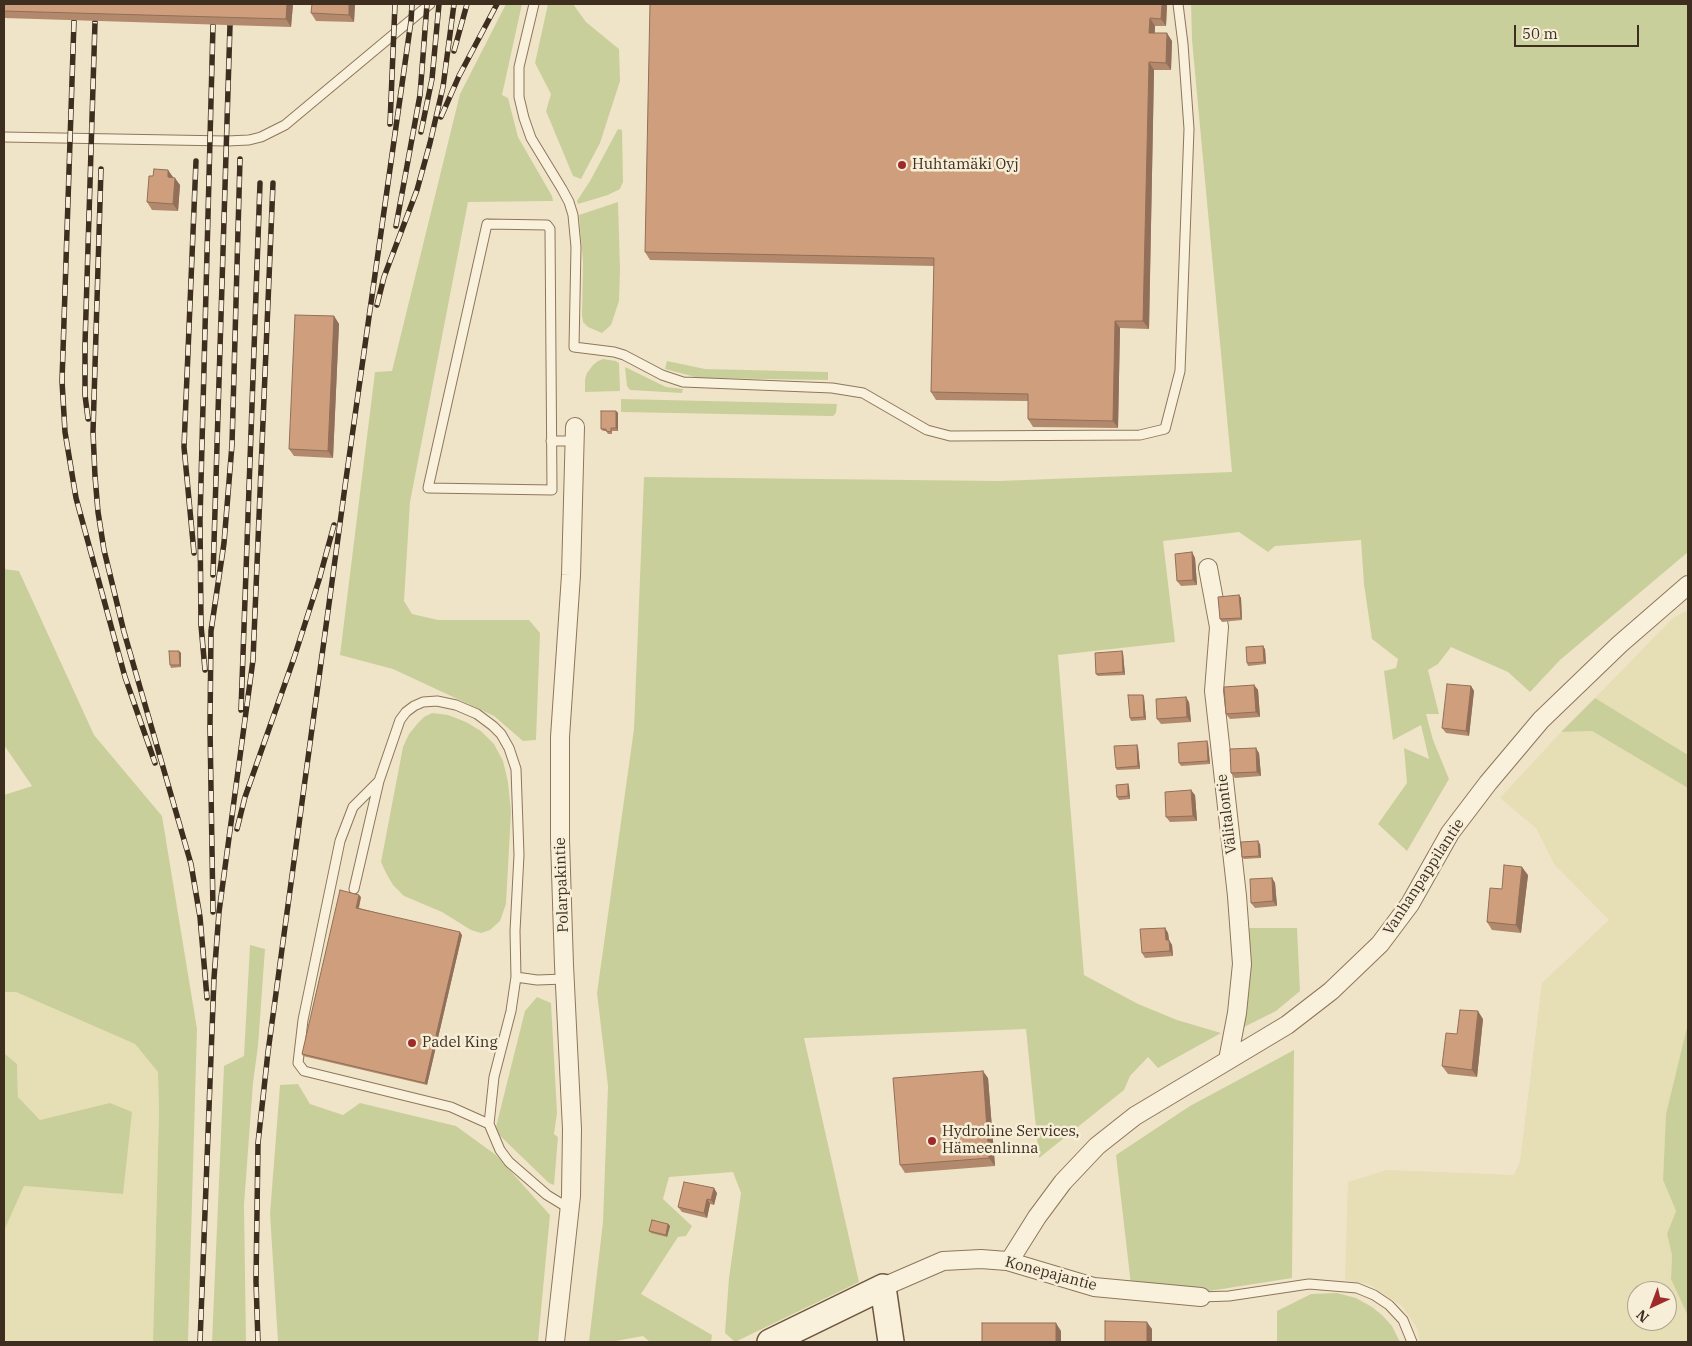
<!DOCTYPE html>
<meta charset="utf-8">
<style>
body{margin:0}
#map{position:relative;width:1692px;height:1346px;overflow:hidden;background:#f0e4c8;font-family:"IBM Plex Serif",serif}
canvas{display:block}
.frame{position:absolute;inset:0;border:5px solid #3d2e20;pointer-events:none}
.north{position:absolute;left:1627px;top:1281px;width:50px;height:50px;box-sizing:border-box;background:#f7eed8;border:1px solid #ada18e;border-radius:50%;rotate:223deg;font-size:14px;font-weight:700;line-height:20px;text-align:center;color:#3d2e20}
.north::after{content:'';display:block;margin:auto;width:18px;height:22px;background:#9e2a2b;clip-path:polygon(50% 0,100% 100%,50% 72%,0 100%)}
.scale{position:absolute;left:1514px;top:25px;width:125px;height:22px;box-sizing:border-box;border:2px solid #3d2e20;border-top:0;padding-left:6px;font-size:15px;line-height:18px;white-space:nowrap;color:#3d2e20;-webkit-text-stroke:4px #f7eed8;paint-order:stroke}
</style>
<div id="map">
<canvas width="1692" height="1346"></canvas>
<div class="frame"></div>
<div class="north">N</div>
<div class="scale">50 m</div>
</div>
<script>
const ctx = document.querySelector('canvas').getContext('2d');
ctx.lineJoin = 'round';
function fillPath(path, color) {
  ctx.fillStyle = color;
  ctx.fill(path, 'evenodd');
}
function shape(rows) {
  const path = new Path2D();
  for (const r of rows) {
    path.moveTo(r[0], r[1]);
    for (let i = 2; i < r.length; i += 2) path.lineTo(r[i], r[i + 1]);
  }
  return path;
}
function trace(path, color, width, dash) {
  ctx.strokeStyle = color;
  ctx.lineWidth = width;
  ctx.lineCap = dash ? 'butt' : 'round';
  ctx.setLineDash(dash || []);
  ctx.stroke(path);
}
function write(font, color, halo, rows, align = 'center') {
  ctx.font = font + ' "IBM Plex Serif",serif';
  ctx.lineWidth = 5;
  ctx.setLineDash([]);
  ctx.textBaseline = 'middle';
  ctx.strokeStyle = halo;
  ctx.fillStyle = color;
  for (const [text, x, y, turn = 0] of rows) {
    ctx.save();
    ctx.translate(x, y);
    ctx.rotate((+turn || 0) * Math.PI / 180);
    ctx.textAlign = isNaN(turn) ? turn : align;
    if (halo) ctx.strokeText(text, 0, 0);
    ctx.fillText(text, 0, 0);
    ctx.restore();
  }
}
const farmland = shape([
 [1688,610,1688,755,1595,698,1673,618],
 [1592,731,1688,788,1688,1023,1666,1114,1663,1180,1676,1211,1667,1234,1672,1255,1671,1278,1688,1316,1687,1342,1420,1342,1417,1328,1402,1306,1368,1284,1345,1280,1348,1182,1387,1170,1514,1175,1520,1161,1542,983,1609,920,1554,864,1536,828,1500,798,1561,732],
 [1637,1291,1667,1291,1667,1321,1637,1321],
 [4,992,16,992,135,1044,158,1072,159,1113,153,1342,4,1342,4,1231,24,1186,123,1194,70,1114,40,1120,18,1097,17,1064,4,1053]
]);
const green = shape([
 [506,4,522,4,502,95,508,98,518,137,552,196,553,201,468,202,410,502,404,601,412,614,438,620,529,620,540,633,536,740,523,741,494,716,393,669,340,655,375,372,392,371,460,94],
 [548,4,573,4,586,22,619,49,620,81,600,143,581,179,573,176,546,111,551,94,535,63],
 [1191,4,1688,4,1688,552,1560,660,1530,692,1508,672,1451,647,1438,664,1428,670,1439,714,1426,714,1433,740,1449,779,1407,851,1378,824,1407,783,1404,748,1429,759,1421,725,1393,740,1384,671,1396,668,1398,659,1372,639,1364,584,1361,540,1275,546,1268,552,1239,532,1163,541,1175,642,1058,655,1084,975,1138,1004,1177,1020,1221,1033,1158,1068,1148,1057,1130,1076,1124,1090,1039,1158,1026,1029,804,1038,859,1282,735,1342,725,1333,729,1278,741,1193,733,1172,669,1177,663,1199,692,1226,686,1236,678,1237,641,1294,712,1335,711,1342,650,1342,643,1336,610,1342,589,1342,603,1222,608,1086,597,993,634,729,644,477,999,481,1232,472,1192,40],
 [618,129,622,130,623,182,620,189,608,195,578,204,577,201,590,181],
 [618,202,620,270,619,301,611,325,602,333,588,327,583,322,582,315,583,262,579,215],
 [603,359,616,361,619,363,620,391,585,392,585,379,587,373,593,365,598,361],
 [667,361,705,369,828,372,828,380,699,378,665,369],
 [625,367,666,387,683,389,682,393,630,390,627,386],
 [621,399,837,404,836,413,833,416,829,416,621,412],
 [4,569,19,571,94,735,162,816,197,1029,188,1342,153,1342,159,1113,158,1072,135,1044,16,992,4,992,4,795,32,786,4,745],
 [1595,698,1688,755,1688,788,1592,731,1561,732],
 [432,713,448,715,466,722,481,731,494,744,503,761,508,782,511,812,506,904,500,921,490,930,481,933,471,930,442,912,404,896,393,885,386,873,381,862,403,747,409,734,418,723,424,717],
 [1242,928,1297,928,1300,991,1276,1011,1238,1030],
 [250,945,265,949,258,1046,253,1083,244,1205,246,1342,212,1342,224,1066,244,1056],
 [537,997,551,1003,557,1113,554,1134,558,1137,554,1185,549,1183,495,1131,525,1011],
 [1688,1023,1688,1316,1671,1279,1672,1255,1667,1234,1676,1211,1663,1180,1666,1114],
 [1294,1050,1292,1278,1203,1292,1131,1285,1116,1155,1190,1106],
 [4,1053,17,1064,18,1097,40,1120,110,1103,132,1112,123,1194,24,1186,4,1231],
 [298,1084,310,1104,343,1115,360,1103,456,1126,496,1155,550,1215,538,1342,278,1342,270,1214,280,1085],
 [1337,1293,1356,1298,1372,1307,1382,1315,1392,1326,1400,1342,1277,1342,1277,1311,1311,1294]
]);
const lane = shape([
 [534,4,519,67,519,97,524,118,531,138,562,189,569,202,573,215,576,247,574,347,614,352,624,355,662,375,683,382,832,388,863,393,927,430,950,436,1140,435,1165,429,1180,371,1189,129,1183,44,1178,4],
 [4,137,227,141,249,140,261,137,285,125,430,4],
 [487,224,547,225,550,229,552,490,428,488,487,224],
 [551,441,575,441],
 [379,781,353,807,340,841,303,1020,298,1063,304,1071,451,1107,489,1124],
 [354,889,379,781,400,720,406,712,414,706,423,702,437,701,456,705,477,714,493,726,501,734,509,748,516,769,519,855,515,931,516,977,511,1011,494,1077,489,1124,500,1150,509,1162,547,1195,570,1209],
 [516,977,537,980,565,979],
 [1201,1297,1229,1296,1309,1284,1357,1288,1374,1295,1389,1305,1403,1320,1412,1342]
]);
const street = shape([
 [1208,568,1219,627,1214,691,1237,896,1242,964,1237,1013,1228,1060],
 [1007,1261,1010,1260,1037,1217,1063,1182,1097,1146,1135,1116,1287,1025,1331,991,1380,944,1410,904,1450,833,1488,783,1541,720,1620,644,1688,585],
 [883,1287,943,1261,981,1259,1007,1261,1094,1287,1201,1297],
 [555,1342,571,1196,572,1129,564,965,560,840,560,737,571,575,575,427]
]);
const secondary = shape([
 [770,1342,883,1287,891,1342]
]);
const rail = shape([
 [74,21,62,381,65,432,76,498,125,677,155,763],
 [454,51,467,4],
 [441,117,459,76,497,4],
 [390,124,395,4],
 [421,132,432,79,439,4],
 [101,169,93,432,95,476,98,512,104,550,124,632,191,864,200,917,207,998],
 [396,226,420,95,427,4],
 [377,305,384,277,417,190,430,143,443,87,454,4],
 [88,419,85,395,85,344,95,22],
 [194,553,184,447,196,161],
 [213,575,230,25],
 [205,670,201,625,200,520,213,25],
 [241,710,260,183],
 [237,829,245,797,294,658,319,580,334,525],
 [213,912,210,727,211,631,224,543,232,445,240,159],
 [200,1342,214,978,219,912,253,660,273,183],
 [258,1342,256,1281,258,1143,268,1052,346,479,411,21,412,4]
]);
const wall = shape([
 [4,4,293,4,291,27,4,18],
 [355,4,354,22,316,21,311,13],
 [1167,4,1166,26,1155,26,1155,33,1172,41,1171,70,1154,70,1149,329,1120,328,1118,428,1033,427,1028,419,1028,401,936,400,931,392,934,266,650,260,645,252],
 [168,170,173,178,180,185,178,211,152,210,147,202,153,176],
 [334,316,339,324,333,458,294,456,289,449],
 [616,411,618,413,618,431,612,431,612,434,608,434,606,431,603,431,601,429],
 [1192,552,1195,558,1197,585,1181,586,1177,581],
 [1239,595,1241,598,1242,620,1222,622,1220,619],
 [1265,649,1266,664,1248,666,1247,663],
 [179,651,181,653,181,667,171,668,170,665],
 [1122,651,1123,653,1125,675,1098,676,1096,674],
 [1254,685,1258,690,1260,717,1230,719,1226,714],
 [1471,686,1474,691,1469,736,1446,733,1442,728],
 [1143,695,1144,697,1146,720,1131,721,1130,718],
 [1189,702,1191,722,1161,724,1157,719],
 [1208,743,1210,764,1181,766,1179,763],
 [1138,747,1140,769,1117,770,1116,768],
 [1259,753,1261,776,1235,778,1231,773],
 [1128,784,1129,787,1130,799,1119,800,1117,797],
 [1195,795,1197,821,1170,822,1166,817],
 [1260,844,1261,858,1244,859,1242,857],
 [1528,875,1521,933,1492,930,1487,922,1502,889],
 [1272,878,1275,883,1277,906,1255,908,1251,903],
 [361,897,359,908,462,935,427,1085,303,1056,302,1054],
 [1165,928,1168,933,1169,940,1172,945,1173,956,1145,958,1142,953],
 [1483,1019,1477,1077,1448,1074,1442,1066,1457,1034],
 [988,1078,995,1166,905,1173,900,1165],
 [717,1193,714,1205,710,1204,707,1218,682,1212,678,1207],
 [668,1224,670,1226,667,1237,651,1233,649,1231]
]);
const shadedWall = shape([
 [287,4,293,4,291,27,286,19],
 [349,4,355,4,354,22,349,15],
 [1162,4,1167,4,1166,26,1161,19],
 [1150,18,1155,26,1154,40,1149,33],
 [1167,33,1172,41,1171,70,1166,63],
 [1149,62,1154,70,1149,329,1143,321],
 [168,170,173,177,173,185,168,177],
 [175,178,180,185,178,211,173,204],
 [334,316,339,324,333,458,328,451],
 [1115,321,1120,328,1118,428,1113,421],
 [616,411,618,413,618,431,616,428],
 [1192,552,1195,558,1197,585,1193,580],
 [1239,595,1241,598,1242,620,1241,618],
 [1263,646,1265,649,1266,664,1264,662],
 [179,651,181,653,181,667,180,665],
 [1122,651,1123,653,1125,675,1123,672],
 [1254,685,1258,690,1260,717,1256,712],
 [1471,686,1474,691,1469,736,1466,731],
 [1143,695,1144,697,1146,720,1144,717],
 [1186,697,1189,702,1191,722,1187,717],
 [1207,741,1208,743,1210,764,1208,761],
 [1137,745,1138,747,1140,769,1138,766],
 [1256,748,1259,753,1261,776,1257,772],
 [1128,784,1129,787,1130,799,1128,796],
 [1191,790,1195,795,1197,821,1193,816],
 [1258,841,1260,844,1261,858,1259,856],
 [1522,867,1528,875,1521,933,1516,925],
 [1272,878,1275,883,1277,906,1273,901],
 [359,895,361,897,358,910,356,908],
 [1165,928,1168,933,1169,940,1172,945,1173,956,1170,951,1166,940],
 [460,932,462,935,427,1085,425,1083],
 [1478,1011,1483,1019,1477,1077,1472,1070],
 [983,1071,988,1078,995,1166,989,1158],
 [714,1188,717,1193,714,1205,711,1200],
 [707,1199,710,1204,707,1218,704,1213],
 [668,1224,670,1226,667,1237,666,1235],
 [1147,1322,1152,1329,1152,1342,1147,1342],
 [1056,1323,1061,1331,1061,1342,1056,1342]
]);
const building = shape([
 [4,4,287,4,286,19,4,11,4,4],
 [312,4,349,4,349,15,311,13,312,4],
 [650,4,1162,4,1161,19,1150,18,1149,33,1167,33,1166,63,1149,62,1143,321,1115,321,1113,421,1028,419,1028,394,931,392,934,258,645,252,650,4],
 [154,169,168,170,168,177,175,178,173,204,147,202,149,176,153,176,154,169],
 [295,315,334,316,328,451,289,449,295,315],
 [601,411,616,411,616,428,611,428,611,432,606,431,606,429,601,429,601,411],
 [1192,552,1193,580,1177,581,1175,554,1192,552],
 [1239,595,1241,618,1220,619,1218,597,1239,595],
 [1263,646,1264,662,1247,663,1246,647,1263,646],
 [169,651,179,651,180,665,170,665,169,651],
 [1122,651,1123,672,1096,674,1095,653,1122,651],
 [1447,684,1471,686,1466,731,1442,728,1447,684],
 [1254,685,1256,712,1226,714,1224,687,1254,685],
 [1128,695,1143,695,1144,717,1130,718,1128,695],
 [1186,697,1187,717,1157,719,1156,699,1186,697],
 [1207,741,1208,761,1179,763,1178,743,1207,741],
 [1137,745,1138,766,1116,768,1114,746,1137,745],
 [1256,748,1257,772,1231,773,1230,749,1256,748],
 [1128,784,1128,796,1117,797,1116,785,1128,784],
 [1191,790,1193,816,1166,817,1165,792,1191,790],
 [1258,841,1259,856,1242,857,1241,842,1258,841],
 [1504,865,1522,867,1516,925,1487,922,1490,888,1502,889,1504,865],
 [1272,878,1273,901,1251,903,1250,879,1272,878],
 [340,890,359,895,356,908,460,932,425,1083,302,1054,340,890],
 [1165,928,1166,940,1169,940,1170,951,1142,953,1140,929,1165,928],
 [1460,1010,1478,1011,1472,1070,1442,1066,1446,1033,1457,1034,1460,1010],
 [983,1071,989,1158,900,1165,893,1078,983,1071],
 [684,1182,714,1188,711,1200,707,1199,704,1213,678,1207,684,1182],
 [652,1220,668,1224,666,1235,649,1231,652,1220],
 [1105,1321,1147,1322,1147,1342,1105,1342,1105,1321],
 [982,1323,1056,1323,1056,1342,982,1342,982,1323]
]);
const markers = [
 [902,165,5,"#9e2a2b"],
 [412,1043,5,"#9e2a2b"],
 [932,1141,5,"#9e2a2b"]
];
const poiNames = [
 ["Huhtamäki Oyj",912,165],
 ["Padel King",422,1043],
 ["Hydroline Services,",942,1132],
 ["Hämeenlinna",942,1149]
];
const streetNames = [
 ["Välitalontie",1227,814,-97],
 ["Vanhanpappilantie",1424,877,-57],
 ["Polarpakintie",562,885,-92],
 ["Konepajantie",1051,1274,15]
];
fillPath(farmland, '#e6deb5');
fillPath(green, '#c9cf9b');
trace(lane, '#8d765c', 11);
trace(street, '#8d765c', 20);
trace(secondary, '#6f573f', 28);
trace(lane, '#faf1dc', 9);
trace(street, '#faf1dc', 18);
trace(secondary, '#faf1dc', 25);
trace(rail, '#3d2e20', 5.5);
trace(rail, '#f7eed8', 4, [11]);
fillPath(wall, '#b2896c');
fillPath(shadedWall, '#916f58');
fillPath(building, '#cf9f7d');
trace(building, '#916f58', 1);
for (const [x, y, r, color] of markers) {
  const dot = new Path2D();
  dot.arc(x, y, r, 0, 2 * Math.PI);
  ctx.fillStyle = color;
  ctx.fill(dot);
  trace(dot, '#f7eed8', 2);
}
write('15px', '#3d2e20', '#f7eed8', poiNames, 'left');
write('15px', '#3d2e20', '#f7eed8', streetNames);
</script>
